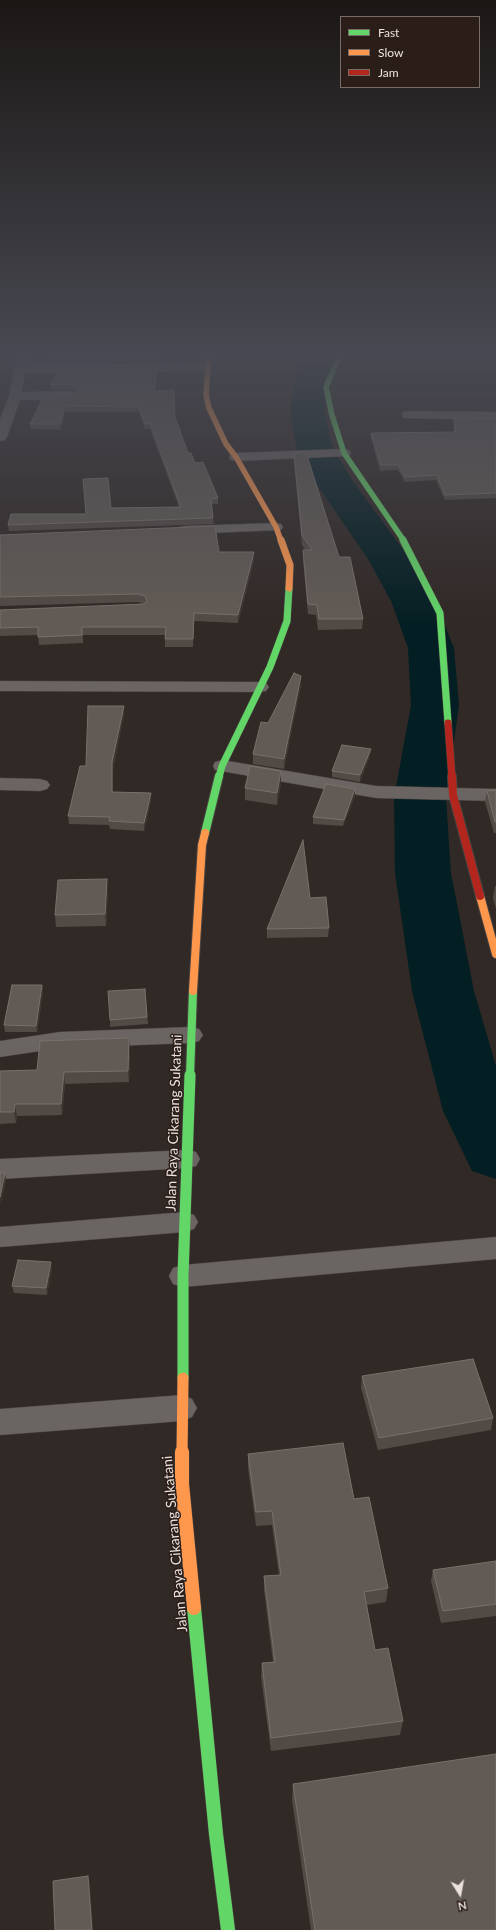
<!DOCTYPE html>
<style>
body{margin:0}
#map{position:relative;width:496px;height:1930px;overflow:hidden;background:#312926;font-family:Lato,sans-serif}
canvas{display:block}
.legend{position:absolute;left:340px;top:16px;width:140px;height:72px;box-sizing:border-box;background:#2b1e19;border:1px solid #786c68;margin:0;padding:5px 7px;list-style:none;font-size:12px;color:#ebe2de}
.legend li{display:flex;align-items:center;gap:8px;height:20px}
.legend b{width:20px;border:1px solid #786c68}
.north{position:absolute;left:440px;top:1874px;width:40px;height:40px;-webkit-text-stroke:3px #2b1e19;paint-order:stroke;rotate:169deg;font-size:11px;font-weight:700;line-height:16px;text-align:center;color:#ebe2de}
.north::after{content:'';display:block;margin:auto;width:14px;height:18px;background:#ebe2de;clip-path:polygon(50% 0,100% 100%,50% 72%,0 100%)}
</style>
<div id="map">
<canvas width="496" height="1930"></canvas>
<ul class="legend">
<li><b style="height:5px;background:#63d668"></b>Fast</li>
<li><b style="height:5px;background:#ff974d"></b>Slow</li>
<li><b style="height:5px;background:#b3261e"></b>Jam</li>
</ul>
<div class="north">N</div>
</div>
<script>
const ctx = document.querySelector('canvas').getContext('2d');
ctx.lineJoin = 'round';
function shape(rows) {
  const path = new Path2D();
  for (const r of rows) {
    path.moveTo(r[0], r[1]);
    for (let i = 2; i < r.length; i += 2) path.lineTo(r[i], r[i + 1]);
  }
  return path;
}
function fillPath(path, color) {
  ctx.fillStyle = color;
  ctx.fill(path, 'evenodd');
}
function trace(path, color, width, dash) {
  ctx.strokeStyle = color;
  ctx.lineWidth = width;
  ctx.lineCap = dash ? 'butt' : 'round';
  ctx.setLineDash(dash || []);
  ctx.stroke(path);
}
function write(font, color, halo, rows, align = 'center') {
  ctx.font = font + ' Lato,sans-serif';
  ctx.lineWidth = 3;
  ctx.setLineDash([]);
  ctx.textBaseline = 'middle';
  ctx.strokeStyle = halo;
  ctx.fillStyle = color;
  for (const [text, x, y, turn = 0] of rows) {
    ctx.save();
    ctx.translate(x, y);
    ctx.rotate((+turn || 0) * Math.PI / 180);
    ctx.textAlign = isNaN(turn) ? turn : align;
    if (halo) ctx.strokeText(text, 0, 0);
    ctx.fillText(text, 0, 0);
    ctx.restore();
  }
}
const river = shape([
 [309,353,341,353,330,376,324,410,332,446,352,480,410,559,435,601,454,648,459,705,446,798,451,873,474,991,496,1066,496,1179,472,1171,443,1111,412,991,395,873,394,798,411,705,408,648,391,601,368,559,315,482,296,446,290,410,296,376,309,353]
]);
const street = shape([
 [21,353,33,353,28,365,207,363,213,367,207,371,25,373,22,392,72,391,78,395,72,399,20,400,7,437,5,440,0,441,0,419,9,396,14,369,21,353],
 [408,411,496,412,496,420,403,418,402,415,403,412,408,411],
 [344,449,349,450,351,453,349,456,236,461,231,460,229,457,231,454,236,453,344,449],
 [276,523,281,524,283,527,281,530,185,534,180,533,178,530,180,527,185,526,276,523],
 [0,681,260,682,266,683,269,687,266,691,260,692,0,691,0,681],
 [222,760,376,786,496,789,496,801,376,798,215,770,213,766,215,762,222,760],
 [0,778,40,779,47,781,50,785,47,789,40,791,0,790,0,778],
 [191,1027,199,1029,203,1035,199,1041,191,1043,60,1048,0,1057,0,1041,60,1032,191,1027],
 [187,1150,196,1152,200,1159,196,1166,187,1168,0,1179,0,1159,187,1150],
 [185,1212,194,1215,198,1222,194,1229,185,1232,0,1247,0,1227,185,1212],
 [496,1237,496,1259,183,1287,173,1284,169,1276,173,1268,183,1265,496,1237],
 [182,1395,192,1399,197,1408,192,1417,182,1421,0,1435,0,1409,182,1395]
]);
const fastFar4 = shape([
 [341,353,326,387,332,415,344,453,404,541]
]);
const fastFar3 = shape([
 [403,540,440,613,448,723],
 [219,777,222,766,270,667,287,621,289,588]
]);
const fastFar2 = shape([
 [205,833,219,776],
 [190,1076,193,991]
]);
const fastFar1 = shape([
 [183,1378,183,1276,190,1075]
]);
const fast = shape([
 [194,1608,216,1834,228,1930]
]);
const slowFar4 = shape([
 [209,353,206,395,209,408,226,444,236,457,276,527,281,541]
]);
const slowFar3 = shape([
 [281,540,290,565,289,588]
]);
const slowFar2 = shape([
 [480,896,496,954],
 [193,991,202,845,205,833]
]);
const slowFar1 = shape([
 [182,1453,183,1378]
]);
const slow = shape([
 [182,1452,182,1484,194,1608]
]);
const jamFar1 = shape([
 [448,723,452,777]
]);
const jam = shape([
 [452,776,453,795,480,896]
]);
const wall = shape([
 [161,353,159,362,48,363,47,358],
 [157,368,158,373,155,391,175,417,188,453,195,463,218,498,218,504,211,504,213,518,214,524,9,531,8,525,86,514,111,508,179,507,150,429,145,429,139,412,66,412,61,430,31,429,30,424,76,392,72,390,51,390,50,385],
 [454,418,496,419,496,498,445,500,436,480,405,482,398,470,380,471,371,438,371,433,454,432],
 [294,454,339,557,363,619,362,629,318,630,316,615,308,614,303,560,303,550,305,550,302,545,294,463],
 [0,535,219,552,254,552,254,560,238,623,194,621,193,647,165,647,165,635,83,635,83,643,39,645,38,635,0,636,0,610,144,604,138,602,0,606],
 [301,685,284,769,253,764,253,754],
 [124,706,124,714,113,770,113,792,151,793,151,801,144,831,110,829,109,825,69,824,68,816,86,766],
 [370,755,360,782,332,777,332,771],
 [281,771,281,783,277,805,245,800,245,788],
 [496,790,496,833,494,833,485,802,487,791],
 [355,796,343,826,313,824,313,817],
 [495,886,496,886,496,909,493,898],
 [108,891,106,926,56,927,55,915],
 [310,898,329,928,328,937,267,938,267,929],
 [42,985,43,992,37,1032,5,1032,4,1025],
 [145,989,148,1024,110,1027,110,1020],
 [129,1038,130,1049,129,1082,65,1084,62,1115,17,1116,16,1123,0,1124,0,1071,37,1070],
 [52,1268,47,1295,14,1293,12,1286],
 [362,1376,493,1418,491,1430,378,1450,361,1388],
 [248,1454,354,1499,388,1588,386,1602,367,1605,375,1650,403,1721,400,1735,271,1751,261,1677,262,1663,273,1662,264,1590,264,1576,279,1575,272,1525,256,1526,248,1468],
 [496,1561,496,1616,441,1623,431,1581,433,1570],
 [293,1784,496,1930,311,1930,292,1800]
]);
const shadedWall = shape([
 [157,368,158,373,154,396,154,391],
 [65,406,66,412,61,430,60,424],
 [254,552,254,560,238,623,238,615],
 [301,676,301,685,284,769,284,759],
 [124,706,124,714,113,770,113,800,112,792,112,762],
 [371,749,370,755,360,782,360,775],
 [281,771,281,783,277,805,277,793],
 [355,789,355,796,343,826,344,820],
 [151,793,151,801,144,831,144,823],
 [107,879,108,891,106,926,105,914],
 [42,985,43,992,37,1032,36,1026],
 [129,1038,130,1049,129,1082,128,1071],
 [64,1072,65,1084,62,1115,61,1104],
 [15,1104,17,1116,16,1123,14,1112],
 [5,1173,6,1180,1,1204,0,1197],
 [51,1262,52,1268,47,1295,46,1288],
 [88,1876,90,1884,93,1930,92,1930]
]);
const building = shape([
 [49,353,160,353,159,357,47,358,49,353],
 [157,368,154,391,174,390,175,417,188,453,191,453,195,463,203,462,218,498,211,499,213,518,8,525,11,514,86,514,83,479,108,478,111,508,181,507,150,423,145,424,139,407,65,406,60,424,30,424,44,396,72,395,79,390,72,384,50,385,58,369,157,368],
 [454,418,496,419,496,493,445,495,437,475,405,477,398,465,381,465,371,433,455,432,454,418],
 [306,452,339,557,350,557,363,619,319,619,317,605,308,604,303,550,312,550,302,535,294,454,306,452],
 [215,526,219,552,254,552,238,615,194,613,193,639,165,639,166,627,82,627,82,635,38,637,38,627,0,628,0,610,144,604,147,601,145,596,138,594,0,597,0,535,215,526],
 [294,673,301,676,284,759,253,754,261,722,268,723,294,673],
 [88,706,124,706,112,762,112,792,151,793,144,823,109,821,110,817,68,816,80,766,86,766,88,706],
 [342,745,371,749,360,775,332,771,342,745],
 [250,766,281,771,277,793,245,788,250,766],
 [326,784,355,789,344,820,313,817,326,784],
 [496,790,496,822,495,822,487,791,496,790],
 [303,840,310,898,326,897,329,928,267,929,303,840],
 [107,879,105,914,55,915,58,880,107,879],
 [12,985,42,985,36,1026,4,1025,12,985],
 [145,989,147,1017,110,1020,108,991,145,989],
 [129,1038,128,1071,64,1072,61,1104,15,1104,14,1112,0,1112,0,1071,37,1070,40,1041,129,1038],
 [0,1173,5,1173,0,1197,0,1173],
 [18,1260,51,1262,46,1288,12,1286,18,1260],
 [473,1359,493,1418,379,1438,362,1376,473,1359],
 [343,1443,354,1499,369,1497,388,1588,364,1592,375,1650,388,1648,403,1721,271,1738,262,1663,275,1662,264,1576,281,1575,272,1511,256,1512,248,1454,343,1443],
 [496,1561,496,1604,443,1611,433,1570,496,1561],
 [496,1754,496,1930,315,1930,293,1784,496,1754],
 [88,1876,92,1930,55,1930,53,1881,88,1876]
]);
const streetNames = [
 ["Jalan Raya Cikarang Sukatani",174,1123,-88],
 ["Jalan Raya Cikarang Sukatani",175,1544,-95]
];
fillPath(river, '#041f23');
trace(street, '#4a4441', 1);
trace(fastFar4, '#4a4441', 6);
trace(fastFar3, '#4a4441', 8);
trace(fastFar2, '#4a4441', 10);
trace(fastFar1, '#4a4441', 12);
trace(fast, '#4a4441', 15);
trace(slowFar4, '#4a4441', 6);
trace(slowFar3, '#4a4441', 8);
trace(slowFar2, '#4a4441', 10);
trace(slowFar1, '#4a4441', 12);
trace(slow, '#4a4441', 15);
trace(jamFar1, '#4a4441', 8);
trace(jam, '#4a4441', 10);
fillPath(street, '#6a6462');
trace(fastFar4, '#63d668', 5.5);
trace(fastFar3, '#63d668', 7);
trace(fastFar2, '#63d668', 8);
trace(fastFar1, '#63d668', 11);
trace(fast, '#63d668', 14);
trace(slowFar4, '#ff974d', 5.5);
trace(slowFar3, '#ff974d', 7);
trace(slowFar2, '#ff974d', 8);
trace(slowFar1, '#ff974d', 11);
trace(slow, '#ff974d', 14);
trace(jamFar1, '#b3261e', 7);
trace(jam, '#b3261e', 8);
fillPath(wall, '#524a45');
fillPath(shadedWall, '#3e3631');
fillPath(building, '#625b55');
trace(building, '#78706a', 1);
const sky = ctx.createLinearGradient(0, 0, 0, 623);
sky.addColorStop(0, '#1b1715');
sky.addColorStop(0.57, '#484952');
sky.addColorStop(1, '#48495200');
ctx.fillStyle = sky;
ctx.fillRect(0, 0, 496, 623);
write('14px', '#ebe2de', '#2b1e19', streetNames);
</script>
